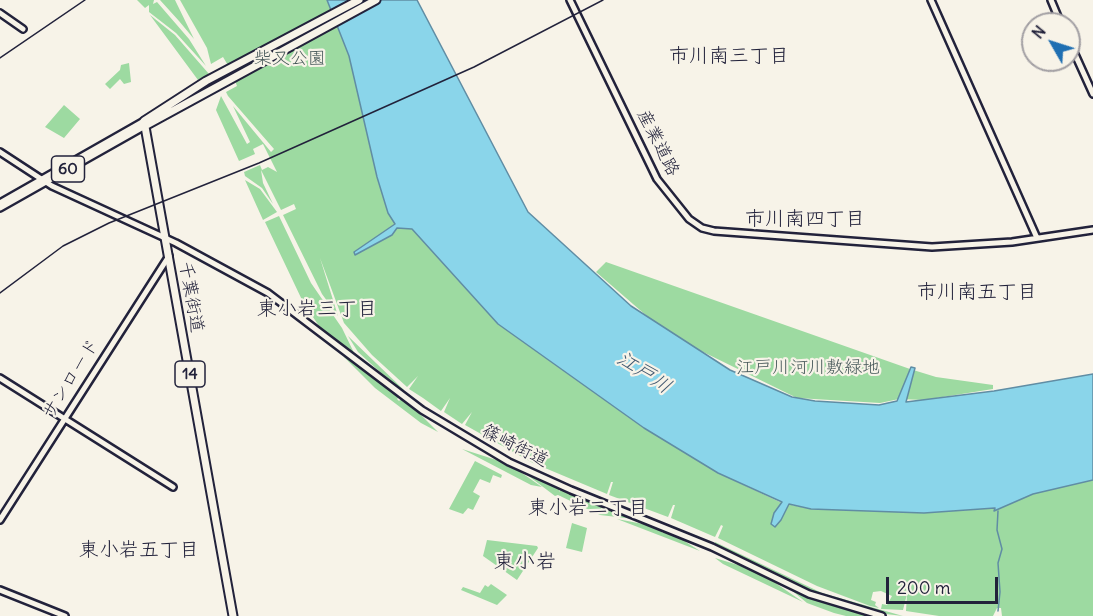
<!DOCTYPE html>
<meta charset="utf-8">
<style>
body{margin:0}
#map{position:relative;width:1093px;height:616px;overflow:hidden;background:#f7f3e8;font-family:Delius,sans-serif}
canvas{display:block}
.north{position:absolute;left:1021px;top:12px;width:60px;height:60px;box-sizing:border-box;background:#f7f3e8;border:2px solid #a29fa3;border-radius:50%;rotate:309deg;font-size:16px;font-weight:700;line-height:24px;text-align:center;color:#22223b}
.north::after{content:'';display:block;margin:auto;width:21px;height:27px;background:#1f6fb2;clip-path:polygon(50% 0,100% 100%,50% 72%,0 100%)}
.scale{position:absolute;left:886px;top:577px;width:112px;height:27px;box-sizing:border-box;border:3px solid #22223b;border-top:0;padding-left:8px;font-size:18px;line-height:21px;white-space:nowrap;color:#22223b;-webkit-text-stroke:4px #f7f3e8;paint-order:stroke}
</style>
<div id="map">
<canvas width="1093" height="616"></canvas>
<div class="north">N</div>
<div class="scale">200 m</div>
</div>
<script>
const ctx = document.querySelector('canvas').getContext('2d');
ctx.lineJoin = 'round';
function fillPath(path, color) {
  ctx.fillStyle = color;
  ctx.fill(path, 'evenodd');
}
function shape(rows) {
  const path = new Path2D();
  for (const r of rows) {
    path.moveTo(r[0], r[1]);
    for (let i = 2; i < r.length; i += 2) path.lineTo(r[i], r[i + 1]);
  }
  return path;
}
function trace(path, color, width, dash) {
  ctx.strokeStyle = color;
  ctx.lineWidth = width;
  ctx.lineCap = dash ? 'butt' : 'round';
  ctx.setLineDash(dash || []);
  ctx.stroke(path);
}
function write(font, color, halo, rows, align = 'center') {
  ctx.font = font + ' Delius,"Klee One",sans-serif';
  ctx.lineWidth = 4.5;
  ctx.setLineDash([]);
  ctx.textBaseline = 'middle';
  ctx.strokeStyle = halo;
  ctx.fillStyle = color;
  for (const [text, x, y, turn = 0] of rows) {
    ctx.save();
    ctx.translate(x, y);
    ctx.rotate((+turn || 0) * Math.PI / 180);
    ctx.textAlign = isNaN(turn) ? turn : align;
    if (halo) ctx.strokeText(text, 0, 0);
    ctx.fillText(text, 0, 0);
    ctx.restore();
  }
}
const green = shape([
 [137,0,154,0,153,4,157,2,189,39,206,66,176,33,149,12,149,5,145,8],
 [160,0,175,0,194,39,179,21],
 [180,0,327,0,349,56,377,177,388,213,395,224,359,253,392,235,397,228,412,229,498,324,644,428,718,473,782,503,811,509,924,513,995,508,1032,494,1093,480,1093,616,1002,616,1001,608,997,608,993,616,939,616,906,611,907,594,903,610,881,609,882,604,887,605,892,596,881,591,873,592,871,600,876,602,875,605,879,608,870,606,817,586,718,538,723,526,721,525,715,537,671,518,675,505,673,505,668,517,609,495,613,482,611,482,607,494,533,463,465,425,472,412,462,424,444,412,450,398,441,411,423,398,409,389,418,376,407,387,372,355,344,323,320,258,338,316,322,294,283,215,296,209,294,204,281,210,261,170,263,183,273,204,262,188,245,176,244,172,260,165,262,170,268,167,277,172,263,144,253,149,255,154,239,161,216,110,221,96,247,144,250,142,233,106,271,152,274,149,228,96,226,92,237,86,232,72,223,57,211,64,207,48],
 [150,15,175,35,209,74,198,80],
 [129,63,131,82,124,84,120,79,110,89,105,84,120,70,121,65],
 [64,105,80,119,64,138,45,127],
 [245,180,260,189,277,212,263,220],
 [279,216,311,283,342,328,356,357,323,332,303,302,265,222],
 [606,262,910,369,936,377,993,385,993,389,924,400,899,399,880,403,797,398,697,349,648,317,596,272],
 [348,336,404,390,402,392,358,352],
 [344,357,348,357,400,396,397,399,399,401,402,398,408,402,438,432,421,423,375,388],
 [462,449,509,464,542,487,531,485],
 [475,461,502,475,501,478,493,475,490,483,480,479,473,492,480,496,473,510,468,508,463,514,449,509],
 [522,471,559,487,559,492,561,488,602,505,601,510,605,506,643,520,600,515,558,495,555,496],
 [617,519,664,528,662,533,667,530,700,551],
 [572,523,587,528,582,552,566,548],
 [487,540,537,546,538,548,517,580,483,556],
 [715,542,822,593,903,616,877,613,812,593,714,545],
 [715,558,758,571,803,602,723,564],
 [491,584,507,595,497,605,461,590,463,587,480,593,485,585,488,587],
 [784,584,816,599,873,616,846,616,834,613,807,603]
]);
const water = shape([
 [327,0,417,0,528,212,631,306,730,370,792,397,815,401,879,405,897,401,911,367,915,368,906,402,994,391,1093,374,1093,480,1033,494,994,511,995,508,924,513,811,509,789,504,781,520,775,527,771,524,774,513,782,502,718,473,644,428,498,324,412,229,397,228,392,235,355,255,354,252,395,224,388,213,377,177,349,56,327,0]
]);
const stream = shape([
 [998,511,997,530,1002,549,998,563,1000,592,998,611]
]);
const secondary = shape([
 [570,0,657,179,689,219,702,228,714,231,932,247,1012,242,1093,230],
 [931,0,1037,238],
 [1051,0,1061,24],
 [0,13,23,29],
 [1069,41,1093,94],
 [0,152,52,186,176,243,268,293,422,410,509,462,571,490,712,547,809,594,882,616],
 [0,378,173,487],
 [0,520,169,256],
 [0,590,65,616]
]);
const primary = shape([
 [0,203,144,121],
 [0,208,145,126]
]);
const highway = shape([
 [145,126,376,0],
 [233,616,144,121,206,81,359,0]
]);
const rail = shape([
 [0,58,85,0],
 [0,293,63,246,109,223,259,163,474,67,603,0]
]);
const shields = [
 [68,169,33],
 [190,374,30]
];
const shieldNames = [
 ["60",68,169],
 ["14",190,374]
];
const parkNames = [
 ["柴又公園",290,59],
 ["江戸川河川敷緑地",808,368]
];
const streetNames = [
 ["産業道路",658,143,63],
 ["千葉街道",191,297,80],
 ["サンロード",71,379,-58],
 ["篠崎街道",515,446,27]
];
const neighbourhoodNames = [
 ["市川南三丁目",729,56],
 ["市川南四丁目",805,219],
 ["市川南五丁目",977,292],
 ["東小岩三丁目",317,309],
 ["東小岩二丁目",588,508],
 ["東小岩五丁目",139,550]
];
const waterNames = [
 ["江戸川",644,373,33]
];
const quarterNames = [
 ["東小岩",525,562]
];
fillPath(green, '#9ddaa1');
fillPath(water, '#8ad5ea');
trace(water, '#608da4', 1.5);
trace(stream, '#608da4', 1.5);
trace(secondary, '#22223b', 10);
trace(primary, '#22223b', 10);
trace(highway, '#22223b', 11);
trace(secondary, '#f7f3e8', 5);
trace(primary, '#f7f3e8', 5);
trace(highway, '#f7f3e8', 7);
trace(rail, '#22223b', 1.5);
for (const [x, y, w] of shields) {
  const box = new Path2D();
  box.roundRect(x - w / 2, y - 13, w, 26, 4.5);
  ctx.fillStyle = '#f7f3e8';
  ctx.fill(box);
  trace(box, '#22223b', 1.5);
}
write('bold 16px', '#22223b', null, shieldNames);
write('18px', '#47595a', '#f7f3e8', parkNames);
write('18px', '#22223b', '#f7f3e8', streetNames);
write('20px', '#22223b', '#f7f3e8', neighbourhoodNames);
write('italic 20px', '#415870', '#f7f3e8', waterNames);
write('21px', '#22223b', '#f7f3e8', quarterNames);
</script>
